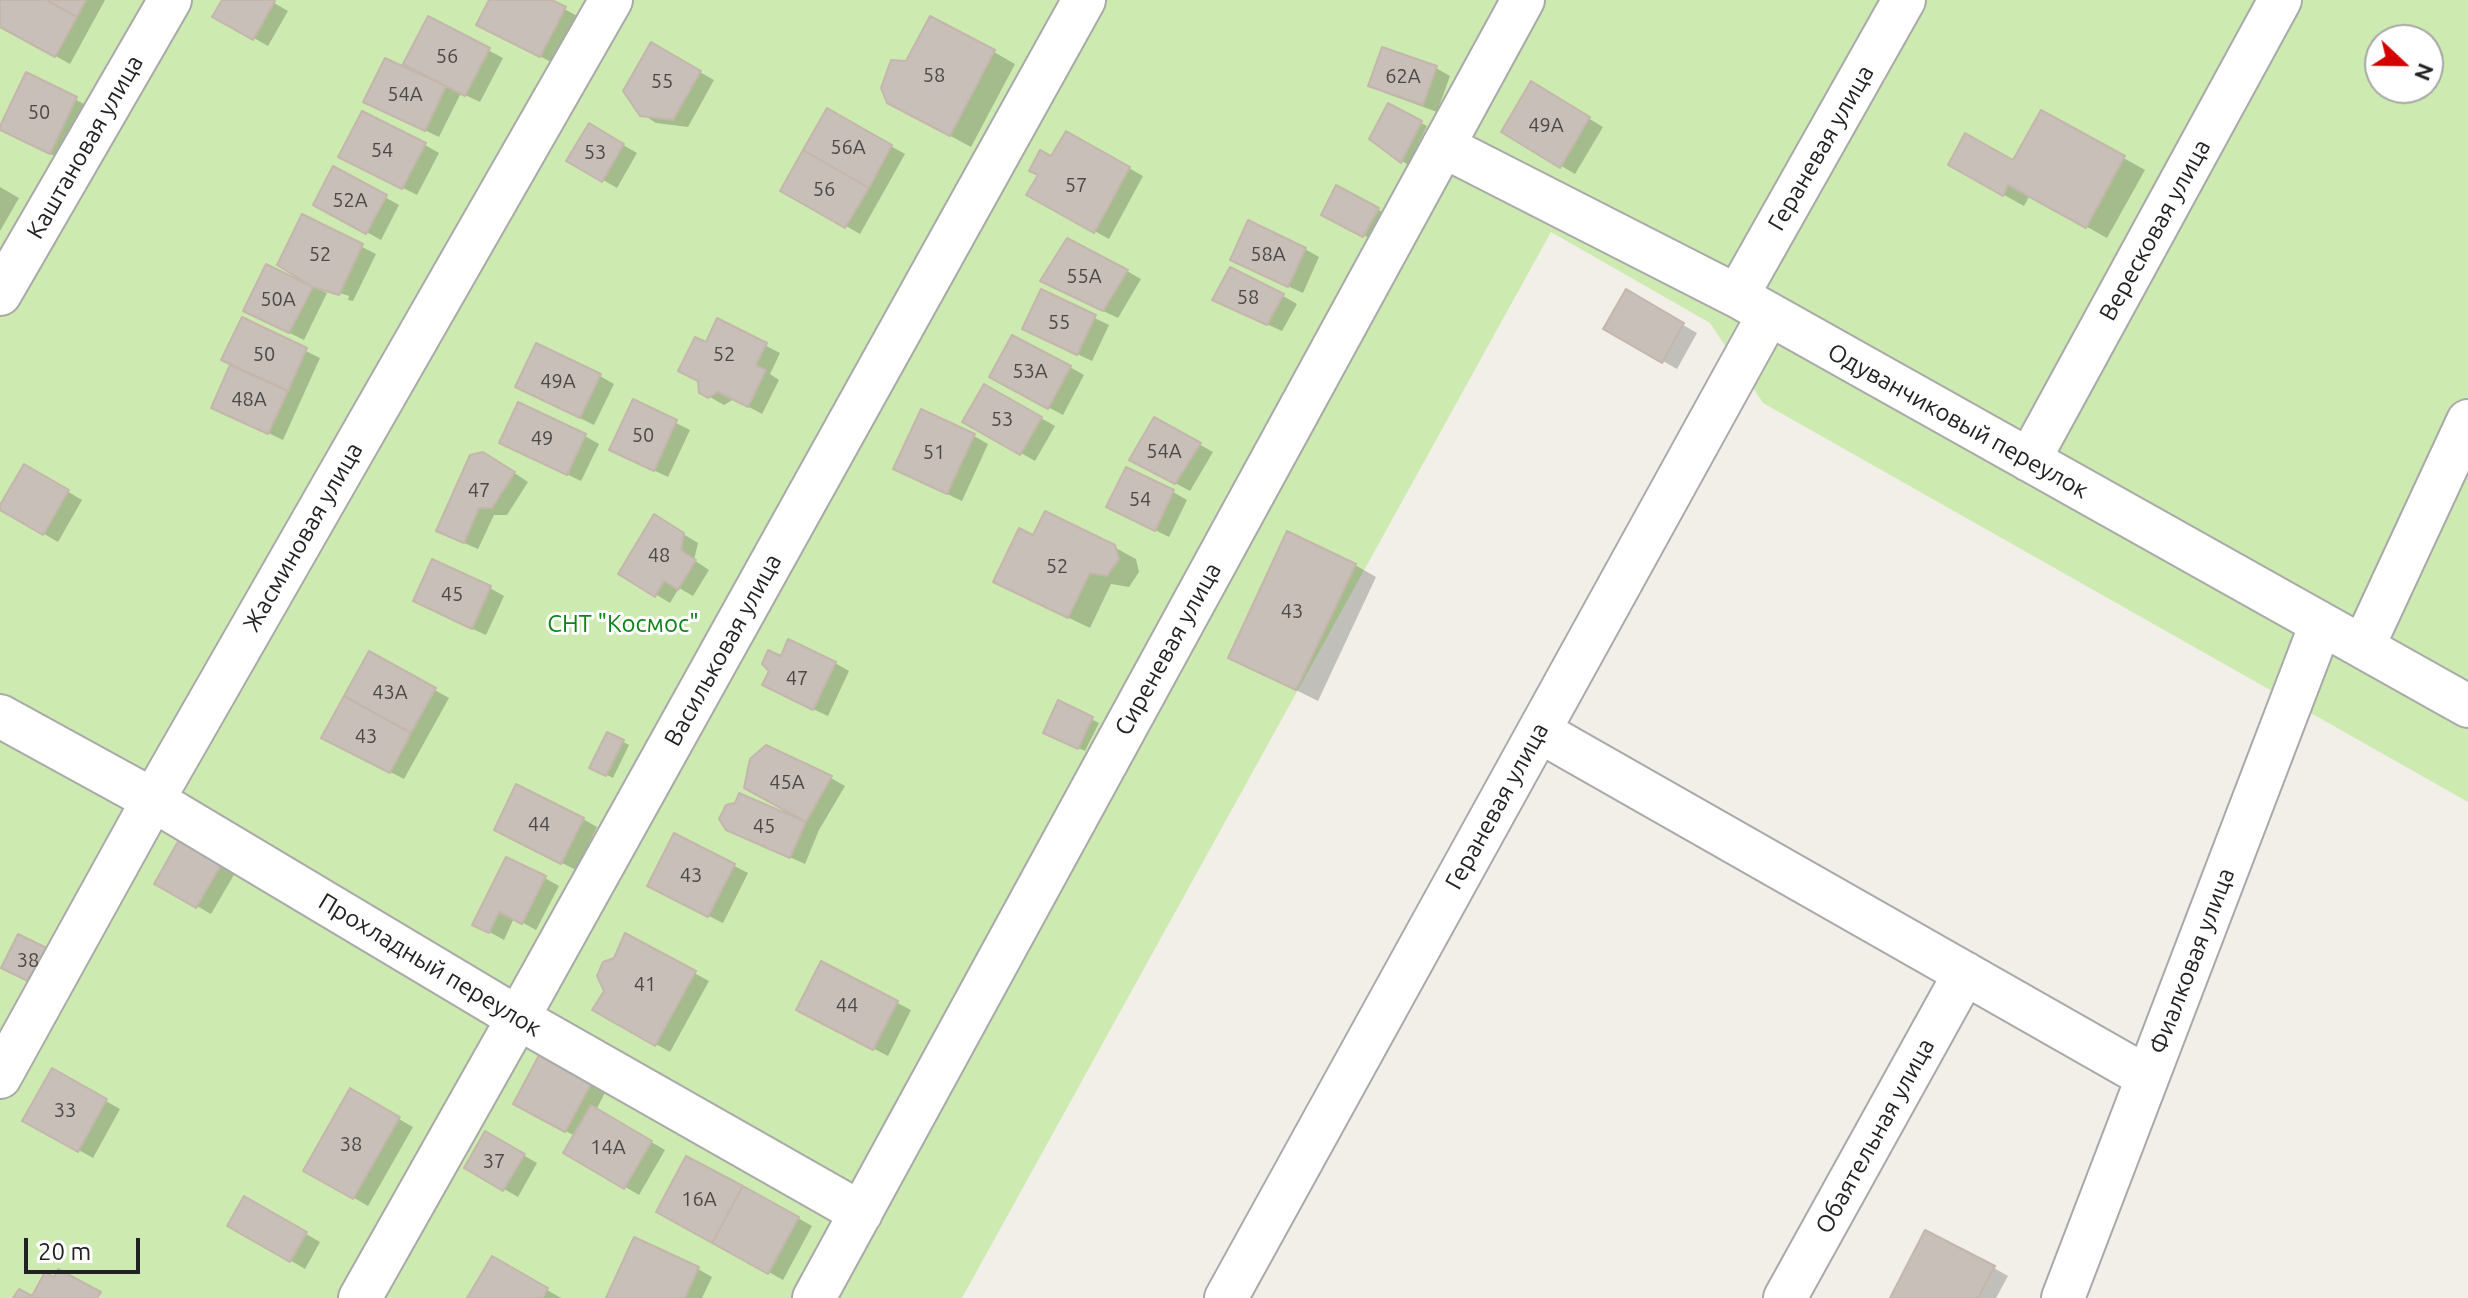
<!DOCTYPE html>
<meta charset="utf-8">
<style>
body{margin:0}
#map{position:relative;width:2468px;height:1298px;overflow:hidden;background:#f2efe9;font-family:Ubuntu,sans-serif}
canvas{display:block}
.north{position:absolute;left:2364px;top:24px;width:80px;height:80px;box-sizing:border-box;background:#fff;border:2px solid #a7a7a7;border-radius:50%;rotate:112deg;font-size:22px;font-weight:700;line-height:32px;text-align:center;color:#222}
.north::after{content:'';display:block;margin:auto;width:28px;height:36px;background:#d40000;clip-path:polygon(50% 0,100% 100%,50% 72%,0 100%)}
.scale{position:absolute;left:24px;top:1238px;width:116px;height:36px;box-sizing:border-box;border:4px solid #222;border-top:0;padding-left:10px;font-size:24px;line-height:28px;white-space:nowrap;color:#222;-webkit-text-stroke:6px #fff;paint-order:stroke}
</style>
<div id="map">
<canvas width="2468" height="1298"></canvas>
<div class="north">N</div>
<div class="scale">20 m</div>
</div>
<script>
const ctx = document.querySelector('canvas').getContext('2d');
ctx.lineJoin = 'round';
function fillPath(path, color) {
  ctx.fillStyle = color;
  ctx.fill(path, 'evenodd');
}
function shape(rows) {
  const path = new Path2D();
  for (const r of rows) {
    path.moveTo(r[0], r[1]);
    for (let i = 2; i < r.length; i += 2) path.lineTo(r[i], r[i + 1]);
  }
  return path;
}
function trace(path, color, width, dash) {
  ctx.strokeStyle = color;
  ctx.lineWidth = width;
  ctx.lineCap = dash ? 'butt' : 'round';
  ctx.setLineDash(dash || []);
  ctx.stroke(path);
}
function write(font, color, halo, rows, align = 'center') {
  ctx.font = font + ' Ubuntu,sans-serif';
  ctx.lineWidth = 6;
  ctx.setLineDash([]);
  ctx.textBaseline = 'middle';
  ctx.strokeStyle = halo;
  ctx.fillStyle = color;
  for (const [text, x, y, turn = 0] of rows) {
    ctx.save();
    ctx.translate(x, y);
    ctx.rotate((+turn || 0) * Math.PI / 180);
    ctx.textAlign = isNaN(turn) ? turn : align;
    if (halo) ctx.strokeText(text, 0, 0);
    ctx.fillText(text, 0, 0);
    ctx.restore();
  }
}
const grass = shape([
 [0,0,2468,0,2468,802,1763,403,1710,323,1551,232,962,1298,0,1298],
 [2380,40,2428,40,2428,88,2380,88]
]);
const shadow = shape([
 [0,0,105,0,70,64,0,25],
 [224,0,269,0,288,11,268,46,215,16],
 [491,0,548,0,579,17,555,64,493,32],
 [429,19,503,58,480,102,461,93,439,137,380,109,430,78,406,63],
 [652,45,714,80,688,127,656,123,642,114],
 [994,52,1015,64,971,147,910,114],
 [1436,68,1450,76,1437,112,1385,93,1371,85],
 [27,75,90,107,65,161,15,137],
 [1532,84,1603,127,1575,174,1504,132],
 [1389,106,1427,126,1408,165,1371,138],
 [828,111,905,154,860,234,783,190],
 [2042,112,2145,170,2107,238,2030,195,2024,206,1950,165,2014,163],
 [590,126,637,153,617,188,569,160],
 [1067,133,1143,176,1109,239,1029,195],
 [425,145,439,153,417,195,355,164],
 [334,169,399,205,381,240,315,204],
 [0,187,19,198,0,231],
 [1337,188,1384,213,1371,239,1323,214],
 [303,217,376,254,353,301,348,300,349,296,312,284],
 [1305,249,1319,257,1303,293,1246,267],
 [1127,271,1141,279,1118,318,1056,289],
 [311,286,327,293,304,340,259,318],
 [1042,292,1109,325,1092,361,1039,336],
 [1626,292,1697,333,1677,369,1605,328],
 [1283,296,1297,304,1282,331,1229,307],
 [243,320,320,358,283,440,213,407,232,364],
 [718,321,780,353,770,374,779,380,762,414,734,399,724,405,701,392,706,345],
 [1070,367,1084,375,1063,415,1006,385],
 [600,376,614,384,594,425,531,394],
 [985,386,1055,426,1035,461,965,421],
 [634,402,690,430,668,477,626,457],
 [1155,420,1213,452,1190,491,1145,467],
 [585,436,599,444,581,481,516,450],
 [974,436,988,444,962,501,909,476],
 [498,462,528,482,507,515,494,515,478,549,453,538],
 [25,466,82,500,58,542,0,508],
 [1173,492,1187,500,1169,537,1123,514],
 [655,517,698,543,694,560,709,570,693,596,679,588,670,603,621,573],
 [1034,538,1114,547,1136,559,1139,572,1129,587,1111,584,1090,628,1017,593],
 [1355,565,1376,577,1318,701,1230,657],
 [490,588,504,596,486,635,429,609],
 [370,654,449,698,404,779,338,745],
 [782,659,835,663,849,671,828,716,778,693],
 [1059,703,1099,723,1085,751,1052,736],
 [608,734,629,745,613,778,591,767],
 [831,778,845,786,819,830,805,864,728,829,736,805,801,820],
 [583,819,597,827,576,870,510,837],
 [675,835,748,873,723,923,663,893],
 [245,856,211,914,157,883],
 [545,878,559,886,536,930,514,918,504,940,475,924],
 [626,936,709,981,670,1052,595,1010,606,991],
 [822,964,911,1010,888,1056,812,1017],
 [545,1048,610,1083,596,1110,665,1150,639,1195,566,1152,575,1136,530,1112],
 [53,1071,120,1109,93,1158,25,1120],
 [350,1091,413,1127,368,1206,306,1170],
 [486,1134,537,1163,518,1197,466,1167],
 [245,1199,320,1242,305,1269,230,1225],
 [659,1211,798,1218,812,1226,783,1280],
 [492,1258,561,1298,470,1298],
 [1994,1268,2008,1276,1996,1298,1892,1298],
 [698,1269,712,1277,702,1298,608,1298]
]);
const building = shape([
 [0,0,46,0,77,17,55,57,0,27,0,0],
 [46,0,86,0,77,17,46,0],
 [222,0,273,0,275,1,253,40,212,17,222,0],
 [489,0,552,0,566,7,540,57,476,25,489,0],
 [428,16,490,48,465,96,403,64,428,16],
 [930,16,995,50,950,136,887,103,881,88,891,60,906,61,930,16],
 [651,42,701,71,673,120,640,116,623,91,651,42],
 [1382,47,1437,66,1423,105,1368,86,1382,47],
 [385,58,446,86,425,131,363,102,385,58],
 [26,72,77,97,50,154,0,130,0,126,26,72],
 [1531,81,1590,117,1560,168,1501,132,1531,81],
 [1388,103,1422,121,1401,163,1369,139,1388,103],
 [827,108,892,145,869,188,803,150,827,108],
 [2041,110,2125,156,2086,228,2008,185,2003,196,1948,165,1965,133,2013,160,2041,110],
 [362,111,426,143,402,189,338,157,362,111],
 [589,123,624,144,602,182,566,161,589,123],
 [1066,131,1130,167,1094,233,1026,195,1038,175,1029,171,1040,150,1051,156,1066,131],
 [803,150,869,188,845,228,780,191,803,150],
 [333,166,387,195,366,234,313,205,333,166],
 [1336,185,1379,208,1363,237,1321,215,1336,185],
 [302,214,363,244,339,295,313,287,277,265,302,214],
 [1248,220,1306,248,1288,287,1230,260,1248,220],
 [1067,238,1128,270,1103,311,1040,281,1067,238],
 [266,264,313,287,289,333,243,311,266,264],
 [1230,267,1284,294,1267,325,1212,300,1230,267],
 [1041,289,1096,315,1077,355,1022,329,1041,289],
 [1626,289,1684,323,1662,363,1603,329,1626,289],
 [242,317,307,348,288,391,221,360,242,317],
 [717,318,767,343,756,365,766,370,748,407,718,392,708,398,699,393,698,381,678,371,695,337,706,342,717,318],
 [1012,335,1071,366,1048,409,989,377,1012,335],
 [536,343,601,374,580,418,515,387,536,343],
 [230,365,288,391,268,434,211,408,230,365],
 [984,384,1042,417,1020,455,962,422,984,384],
 [633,399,677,420,654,471,609,450,633,399],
 [518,402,586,434,567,475,499,443,518,402],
 [921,409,975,434,947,494,893,469,921,409],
 [1154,417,1201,443,1175,484,1129,460,1154,417],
 [483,452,515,472,492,508,479,508,464,543,436,531,470,455,483,452],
 [24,464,69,490,43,535,0,510,0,505,24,464],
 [1126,467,1174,490,1155,531,1106,507,1126,467],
 [1045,511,1115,545,1119,559,1107,576,1090,573,1068,618,993,582,1019,528,1033,535,1045,511],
 [654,514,684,533,681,550,696,560,678,590,664,581,655,597,618,574,654,514],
 [1287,531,1356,564,1296,690,1228,658,1287,531],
 [432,559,491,586,472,629,413,601,432,559],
 [788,639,836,662,813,710,762,685,769,671,762,664,768,650,781,656,788,639],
 [369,651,436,688,411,733,344,696,369,651],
 [344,696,411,733,390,773,321,738,344,696],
 [1058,700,1093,717,1078,749,1043,733,1058,700],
 [607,732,624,740,606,776,589,768,607,732],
 [766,745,832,776,806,822,744,788,750,759,766,745],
 [516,784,584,818,561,864,494,830,516,784],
 [739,793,806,822,790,858,726,830,719,819,726,805,735,803,739,793],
 [189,822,232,846,196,908,154,884,189,822],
 [674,833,735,864,708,917,647,886,674,833],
 [506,857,546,876,522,924,499,912,489,933,472,925,506,857],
 [625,933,696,971,655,1046,592,1010,604,991,597,976,603,962,614,958,625,933],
 [18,934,55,952,38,986,1,968,18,934],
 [821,961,898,1001,873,1050,796,1010,821,961],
 [544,1046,597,1073,565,1132,513,1104,544,1046],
 [52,1068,107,1099,78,1152,22,1121,52,1068],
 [350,1088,400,1117,353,1199,303,1171,350,1088],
 [591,1105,652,1141,624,1189,563,1153,591,1105],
 [485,1131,525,1154,503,1191,464,1168,485,1131],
 [686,1156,743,1186,712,1243,656,1212,686,1156],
 [743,1186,799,1217,768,1274,712,1243,743,1186],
 [244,1196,307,1232,290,1262,227,1226,244,1196],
 [1925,1230,1995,1266,1978,1298,1890,1298,1925,1230],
 [634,1237,699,1267,685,1298,606,1298,634,1237],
 [492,1256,548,1288,543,1298,467,1298,492,1256],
 [58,1269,101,1292,97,1298,13,1298,19,1289,32,1296,45,1272,54,1277,58,1269]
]);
const minor = shape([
 [1443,146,1737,296,2468,706],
 [0,294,170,0],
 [1737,296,1904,0],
 [2029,460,2280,0],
 [2363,647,2468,421],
 [0,716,153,800,518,1018,861,1213],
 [1539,731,2147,1077],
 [0,1077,153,800,611,0],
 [360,1298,518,1018,1084,0],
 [814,1298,1523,0],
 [1226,1298,1769,314],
 [1785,1298,1965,973],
 [2063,1298,2321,624]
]);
const numberNames = [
 ["56",447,56],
 ["58",934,75],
 ["62А",1403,76],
 ["55",662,81],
 ["54А",405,94],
 ["50",39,112],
 ["49А",1546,125],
 ["56А",848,147],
 ["54",382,150],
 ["53",595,152],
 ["57",1076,185],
 ["56",824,189],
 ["52А",350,200],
 ["52",320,254],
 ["58А",1268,254],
 ["55А",1084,276],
 ["58",1248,297],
 ["50А",278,299],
 ["55",1059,322],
 ["50",264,354],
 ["52",724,354],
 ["53А",1030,371],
 ["49А",558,381],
 ["48А",249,399],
 ["53",1002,419],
 ["50",643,435],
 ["49",542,438],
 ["54А",1164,451],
 ["51",934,452],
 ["47",479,490],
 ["54",1140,499],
 ["48",659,555],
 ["52",1057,566],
 ["45",452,594],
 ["43",1292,611],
 ["47",797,678],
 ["43А",390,692],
 ["43",366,736],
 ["45А",787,782],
 ["44",539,824],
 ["45",764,826],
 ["43",691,875],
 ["38",28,960],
 ["41",645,984],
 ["44",847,1005],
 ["33",65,1110],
 ["38",351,1144],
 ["14А",608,1147],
 ["37",494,1161],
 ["16А",699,1199]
];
const streetNames = [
 ["Каштановая улица",85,147,-60],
 ["Гераневая улица",1821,148,-60],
 ["Вересковая улица",2155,230,-61],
 ["Одуванчиковый переулок",1958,421,29],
 ["Жасминовая улица",303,537,-60],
 ["Сиреневая улица",1168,649,-61],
 ["Васильковая улица",723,650,-61],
 ["Гераневая улица",1497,806,-61],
 ["Фиалковая улица",2192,961,-69],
 ["Прохладный переулок",430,965,31],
 ["Обаятельная улица",1875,1136,-61]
];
const parkNames = [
 ["СНТ \"Космос\"",623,624]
];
fillPath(grass, '#cdebb0');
fillPath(shadow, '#0003');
fillPath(building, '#c7bfb8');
trace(building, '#c4b6ab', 2);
trace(minor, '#a9a9a9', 46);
trace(minor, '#fff', 42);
write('20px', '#4b4948', null, numberNames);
write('24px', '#222', '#fff', streetNames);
write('24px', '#0c8416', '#fff', parkNames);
</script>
